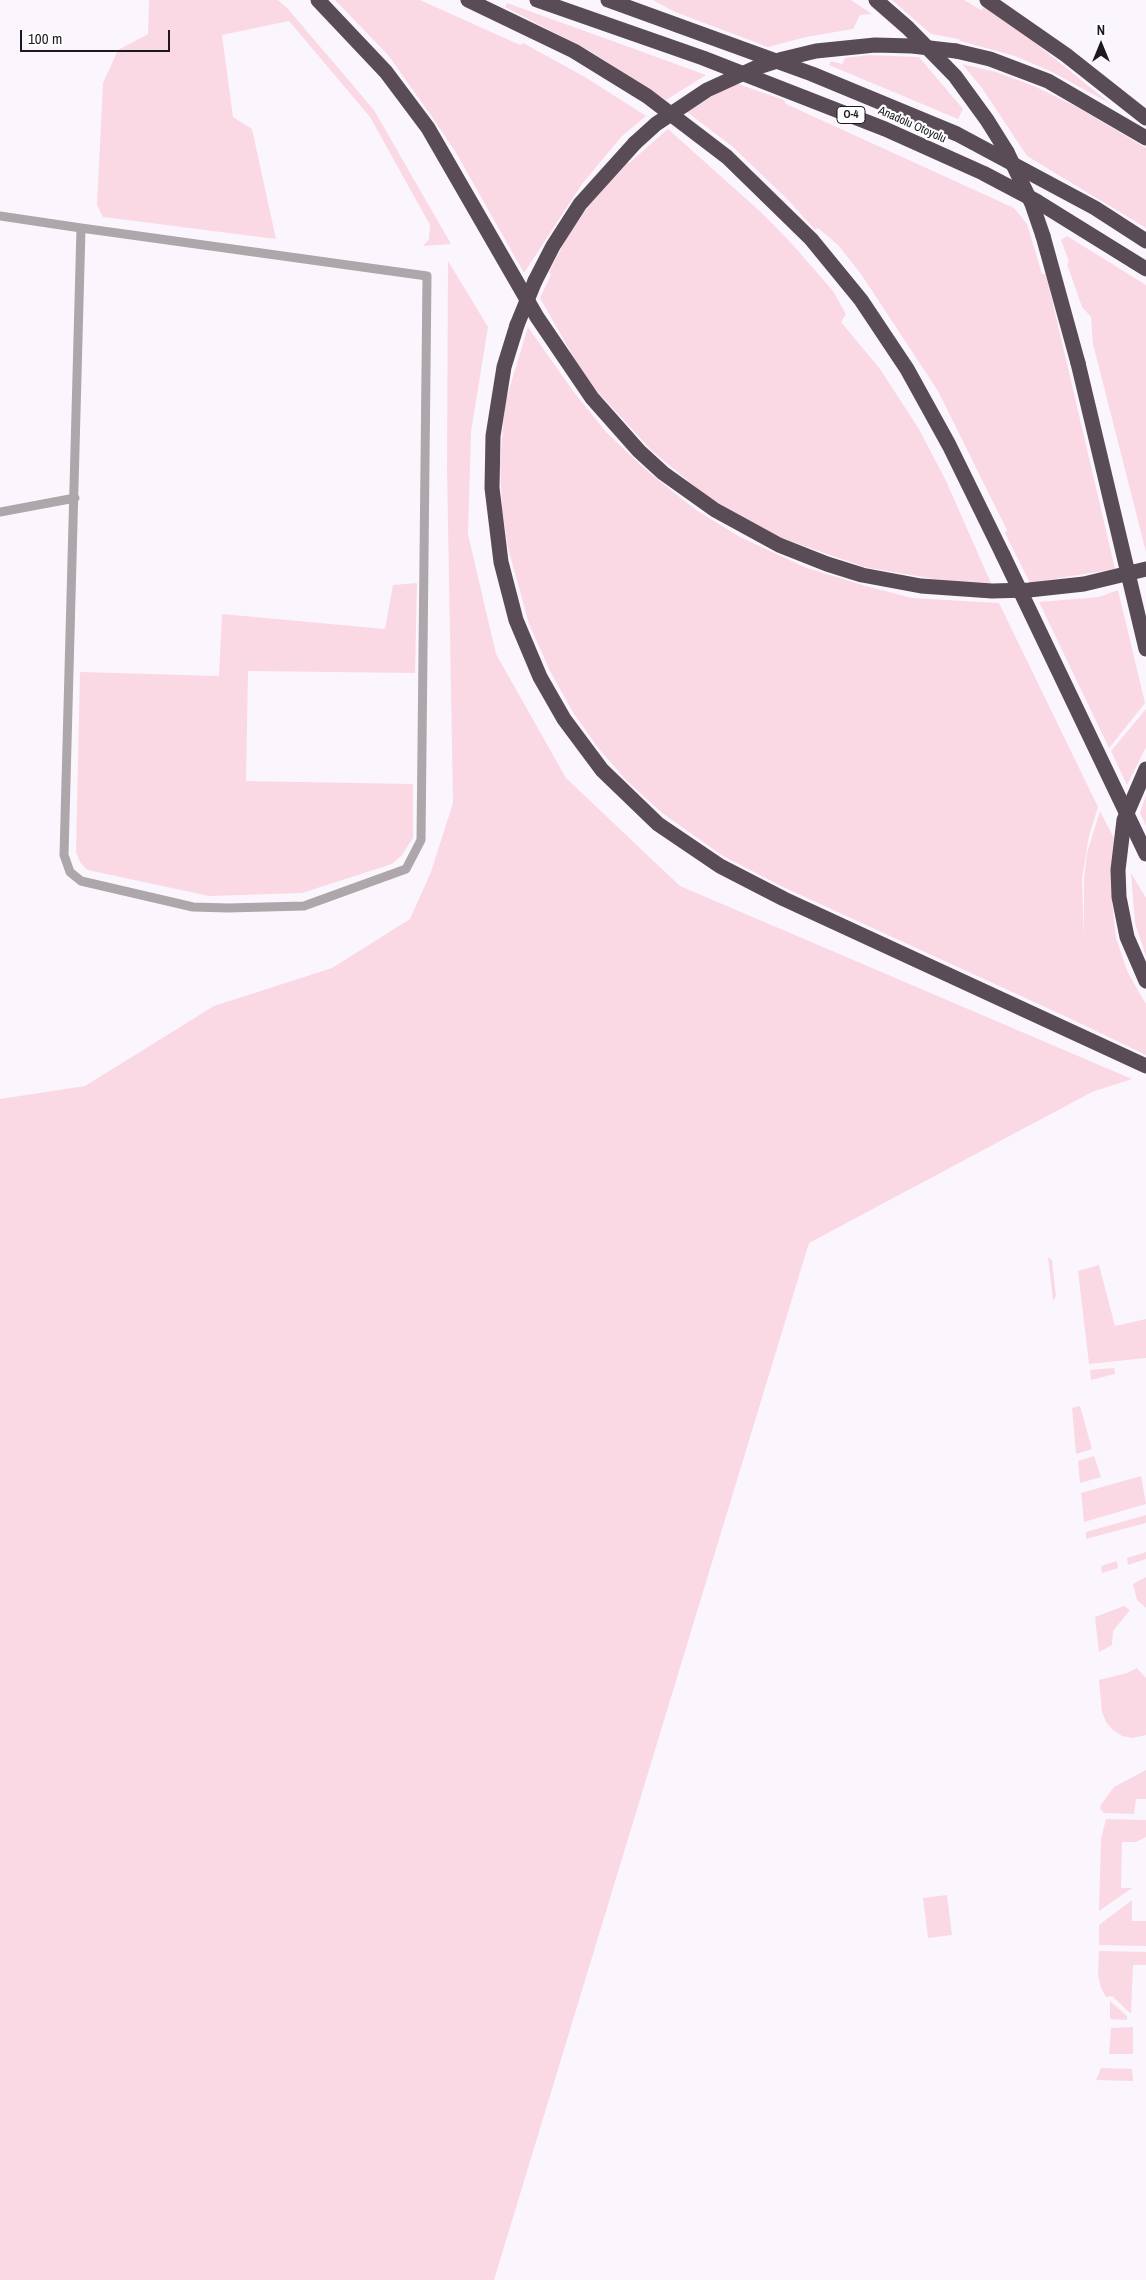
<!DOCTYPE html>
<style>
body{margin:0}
#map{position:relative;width:1146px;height:2280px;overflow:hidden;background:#fbf6fd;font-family:"Archivo Narrow",sans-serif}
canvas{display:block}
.north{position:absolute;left:1076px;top:20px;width:50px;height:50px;-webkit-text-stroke:4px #fff;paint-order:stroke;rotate:0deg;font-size:14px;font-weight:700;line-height:20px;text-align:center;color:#1c181d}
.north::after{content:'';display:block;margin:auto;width:18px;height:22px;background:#1c181d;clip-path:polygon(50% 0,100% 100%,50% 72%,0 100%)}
.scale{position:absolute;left:20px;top:30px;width:150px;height:22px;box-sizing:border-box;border:2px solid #1c181d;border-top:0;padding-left:6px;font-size:15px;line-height:18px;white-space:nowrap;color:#1c181d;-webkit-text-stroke:4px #fff;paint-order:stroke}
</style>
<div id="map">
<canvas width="1146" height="2280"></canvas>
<div class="north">N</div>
<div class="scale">100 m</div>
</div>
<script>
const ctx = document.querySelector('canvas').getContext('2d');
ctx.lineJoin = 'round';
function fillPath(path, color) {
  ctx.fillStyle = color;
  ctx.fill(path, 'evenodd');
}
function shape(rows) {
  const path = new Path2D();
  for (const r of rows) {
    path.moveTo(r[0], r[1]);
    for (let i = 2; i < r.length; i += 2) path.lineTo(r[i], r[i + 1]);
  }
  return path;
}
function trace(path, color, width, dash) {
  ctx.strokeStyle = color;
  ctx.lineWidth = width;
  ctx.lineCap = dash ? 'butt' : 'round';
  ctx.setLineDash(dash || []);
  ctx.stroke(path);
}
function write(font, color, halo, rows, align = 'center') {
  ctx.font = font + ' "Archivo Narrow",sans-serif';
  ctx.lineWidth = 4.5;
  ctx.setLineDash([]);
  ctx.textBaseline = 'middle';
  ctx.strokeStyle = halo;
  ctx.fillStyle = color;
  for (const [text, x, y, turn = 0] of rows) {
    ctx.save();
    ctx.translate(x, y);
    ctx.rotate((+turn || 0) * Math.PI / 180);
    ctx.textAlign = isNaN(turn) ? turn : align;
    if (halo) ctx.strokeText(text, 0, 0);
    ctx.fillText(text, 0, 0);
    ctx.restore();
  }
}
const green = shape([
 [149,0,278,0,288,9,374,110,451,244,423,246,429,239,430,225,370,117,289,21,222,35,233,117,252,129,276,239,103,217,97,205,103,83,118,50,148,34],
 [335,0,420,0,520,45,523,43,585,77,646,116,621,137,582,184,524,273,455,151,432,117,388,55],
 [653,0,851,0,872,14,860,15,853,29,806,37,768,47,675,12],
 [892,0,964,0,981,10,984,7,1019,30,1111,104,1052,72,1015,56,960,41,959,39,931,34],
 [507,3,607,39,706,75,666,100,590,51,505,7],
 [869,55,919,57,963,109,958,119,829,65,831,61,842,64,845,58],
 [962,64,996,72,1034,86,1077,107,1146,148,1146,228,1027,156,982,88],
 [738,84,784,100,786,104,1014,208,1027,224,1042,274,1046,274,1115,569,1030,583,1005,533,1007,530,999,514,938,391,861,274,838,245,818,228,815,230,789,201,733,147,687,112,724,89],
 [668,129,763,214,793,245,833,291,846,314,841,322,880,369,919,429,946,481,991,583,940,580,864,567,782,538,740,517,703,493,653,452,595,389,573,356,540,298,551,275,549,272,567,237,592,201,627,162,629,163],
 [1067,236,1146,285,1146,552,1093,344,1091,317,1082,307,1067,264,1069,262,1061,240],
 [448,261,488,327,471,432,468,534,496,654,566,778,680,886,1132,1079,1092,1092,809,1243,494,2280,0,2280,0,1099,85,1086,214,1006,332,968,410,919,431,872,453,803,447,467],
 [528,327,573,391,606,432,647,471,696,510,740,537,807,568,866,586,912,598,999,603,1098,807,1089,836,1082,879,1084,940,1084,879,1087,853,1100,811,1116,842,1111,868,1112,902,1116,938,1128,973,1146,1004,1146,1055,1069,1018,783,887,723,856,662,813,626,780,599,749,574,714,550,671,529,624,508,548,502,509,500,463,505,403],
 [417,583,415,673,248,671,246,781,413,784,413,838,402,855,392,864,302,893,209,896,92,871,86,869,80,862,76,852,80,672,219,676,222,614,385,629,393,585],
 [1118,590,1145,703,1109,748,1039,602,1099,597],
 [1146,709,1146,747,1127,785,1111,751],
 [1146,795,1146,826,1140,813],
 [1131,873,1146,898,1146,956,1135,923],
 [1048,1257,1052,1260,1056,1296,1053,1301],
 [1099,1265,1115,1326,1146,1319,1146,1358,1089,1364,1078,1271],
 [1114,1368,1115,1374,1091,1380,1090,1370],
 [1080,1406,1092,1449,1076,1454,1072,1408],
 [1094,1456,1101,1477,1080,1483,1078,1461],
 [1141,1476,1146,1504,1084,1522,1081,1493],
 [1146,1515,1146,1523,1086,1539,1086,1532],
 [1146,1552,1146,1559,1128,1565,1127,1558],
 [1117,1561,1118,1568,1102,1573,1101,1566],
 [1146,1577,1146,1608,1137,1600,1133,1584],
 [1124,1606,1130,1610,1113,1631,1112,1645,1099,1652,1095,1617],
 [1137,1668,1146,1678,1146,1735,1133,1738,1122,1736,1113,1730,1106,1722,1102,1712,1099,1680,1127,1673],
 [1146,1770,1146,1799,1136,1799,1134,1814,1104,1813,1101,1810,1100,1806,1114,1787],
 [1106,1819,1146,1820,1146,1837,1136,1842,1122,1842,1121,1888,1132,1888,1099,1911,1101,1839],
 [947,1895,952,1935,928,1938,923,1898],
 [1132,1900,1132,1921,1146,1921,1146,1946,1099,1945,1099,1925],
 [1099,1951,1146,1952,1146,1965,1133,1965,1131,2014,1112,1996,1106,1997,1101,1988,1098,1975],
 [1110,2001,1127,2016,1127,2020,1110,2019],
 [1133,2027,1133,2054,1109,2054,1111,2028],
 [1101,2068,1132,2069,1133,2081,1096,2080]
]);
const minor = shape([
 [0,216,81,228,427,276,421,840,406,869,304,906,228,908,193,907,81,881,70,872,64,855,81,228],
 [0,512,75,498]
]);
const motorway = shape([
 [318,0,386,72,428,128,537,317,592,398,639,451,663,473,715,510,779,545,827,564,862,575,921,586,992,591,1029,590,1084,584,1146,569],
 [468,0,574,51,647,96,727,157,811,239,861,300,907,369,949,445,1003,555],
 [537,0,703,58,885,129,983,173,1038,202,1146,269],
 [608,0,812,74,957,134,1095,208,1146,241],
 [876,0,908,28,955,76,987,120,1007,152],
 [987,0,1066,55,1146,118],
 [956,51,990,59,1048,81,1146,138],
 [1043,236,1078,363],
 [535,281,553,246,580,204,635,143],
 [517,325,504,367,493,436,492,488,501,562,516,620,540,677,564,719,602,770,658,824,720,866,784,899,1146,1066],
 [1146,769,1124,820,1118,870,1119,897,1127,937,1146,981]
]);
const motorwayBridge = shape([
 [635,143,656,124,707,90,755,68,783,59,816,51,875,45,912,46,956,51],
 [1007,152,1032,204,1043,236],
 [517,325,535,281],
 [1078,363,1146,649],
 [1003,555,1146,854]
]);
const shields = [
 [851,115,28]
];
const shieldNames = [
 ["O-4",851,115]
];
const streetNames = [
 ["Anadolu Otoyolu",912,125,24]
];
fillPath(green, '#fad9e4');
trace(minor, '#ada6ab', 9);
trace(motorway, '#594c56', 15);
trace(motorwayBridge, '#594c56', 15);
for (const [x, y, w] of shields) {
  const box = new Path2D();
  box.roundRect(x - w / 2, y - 8.5, w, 17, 4);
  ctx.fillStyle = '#fff';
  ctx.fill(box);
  trace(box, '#1c181d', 1);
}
write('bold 11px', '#1c181d', null, shieldNames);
write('12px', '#1c181d', '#fff', streetNames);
</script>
